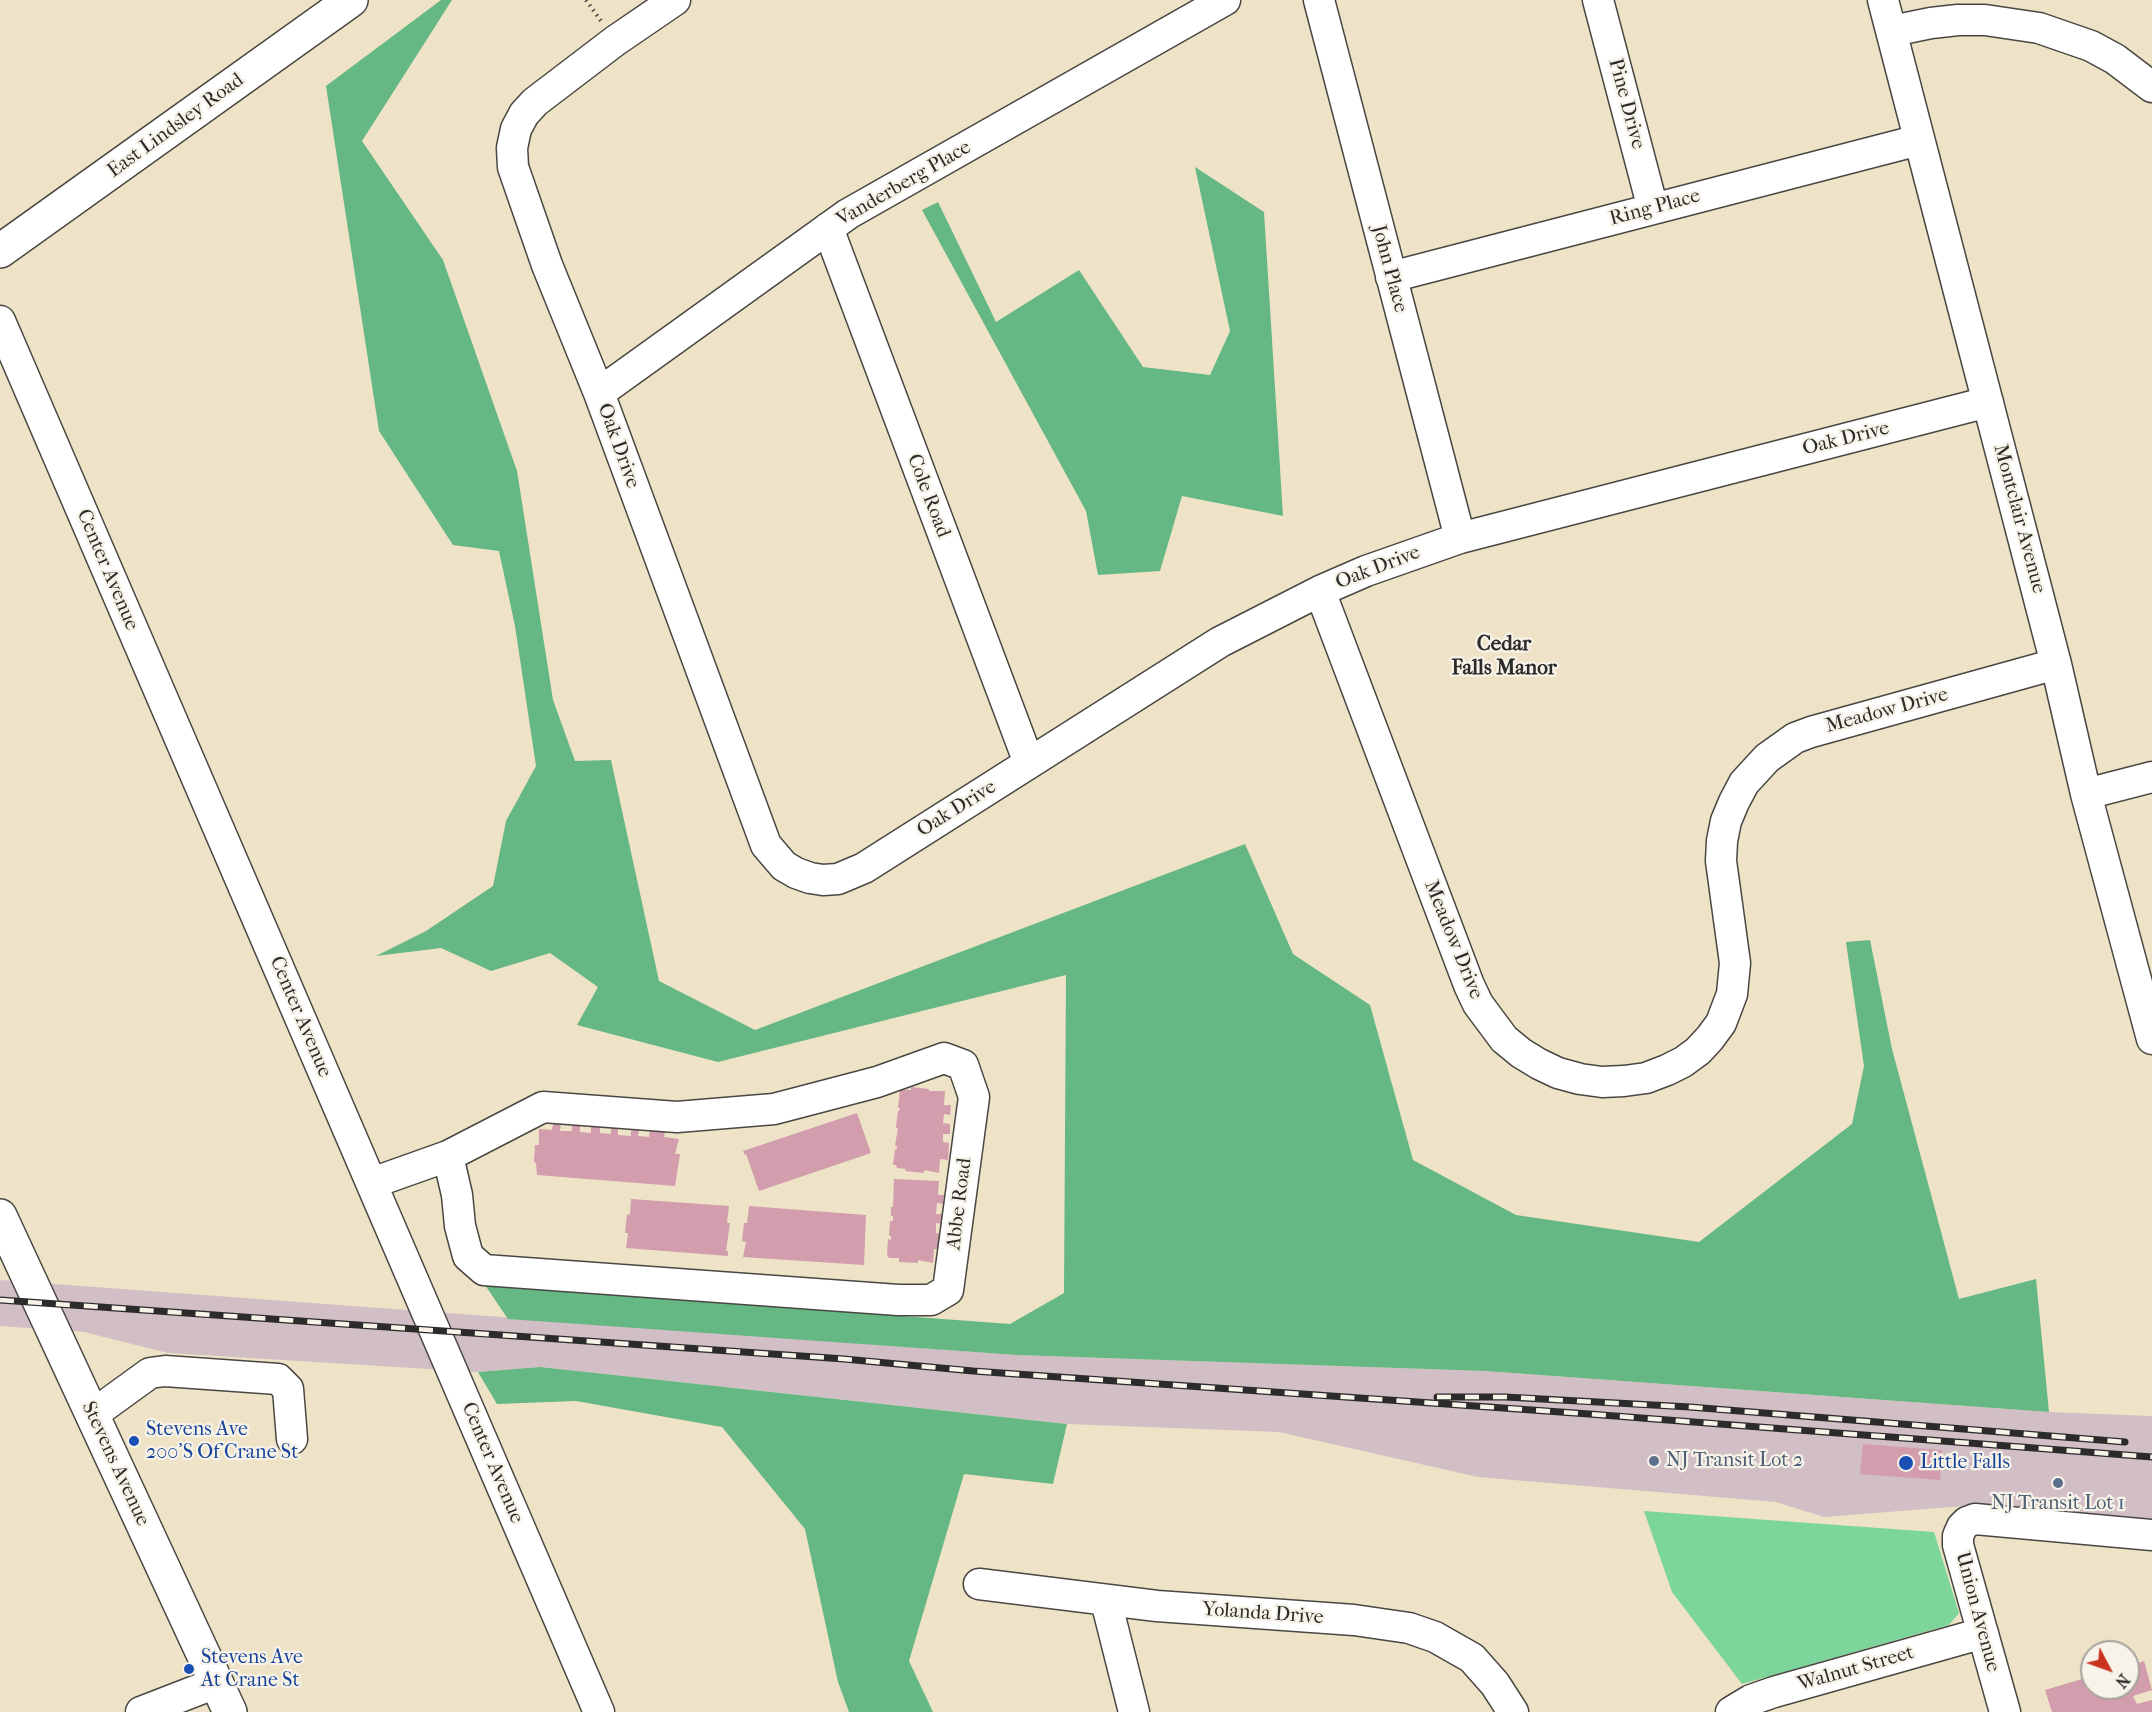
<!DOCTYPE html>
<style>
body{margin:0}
#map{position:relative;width:2152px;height:1712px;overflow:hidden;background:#eee3c6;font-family:"IM FELL French Canon",serif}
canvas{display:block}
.north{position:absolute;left:2080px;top:1640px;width:60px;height:60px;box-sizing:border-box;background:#f7f3e8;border:2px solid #a5a39c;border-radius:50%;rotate:131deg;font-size:16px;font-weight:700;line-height:24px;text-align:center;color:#2b2b2b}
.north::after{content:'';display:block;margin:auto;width:21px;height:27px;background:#c8321e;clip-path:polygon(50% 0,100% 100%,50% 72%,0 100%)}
</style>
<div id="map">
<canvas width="2152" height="1712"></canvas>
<div class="north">N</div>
</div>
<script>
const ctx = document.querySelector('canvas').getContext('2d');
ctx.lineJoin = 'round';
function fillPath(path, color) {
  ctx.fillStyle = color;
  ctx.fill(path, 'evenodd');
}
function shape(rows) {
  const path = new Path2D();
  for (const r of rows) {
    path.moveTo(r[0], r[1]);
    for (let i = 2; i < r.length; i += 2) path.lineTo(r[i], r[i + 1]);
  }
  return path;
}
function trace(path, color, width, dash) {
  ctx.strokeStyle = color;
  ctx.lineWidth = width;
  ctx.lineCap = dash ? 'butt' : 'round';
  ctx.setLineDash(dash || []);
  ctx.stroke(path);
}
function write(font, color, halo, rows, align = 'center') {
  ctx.font = font + ' "IM FELL French Canon",serif';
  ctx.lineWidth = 4.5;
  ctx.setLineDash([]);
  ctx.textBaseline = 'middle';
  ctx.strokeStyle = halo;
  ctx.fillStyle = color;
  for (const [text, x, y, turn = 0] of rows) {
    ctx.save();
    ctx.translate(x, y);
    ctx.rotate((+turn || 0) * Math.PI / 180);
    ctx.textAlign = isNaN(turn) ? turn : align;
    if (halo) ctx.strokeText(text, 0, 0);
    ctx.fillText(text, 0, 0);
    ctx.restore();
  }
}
const industrial = shape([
 [0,1280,1017,1355,1485,1371,2049,1412,2152,1416,2152,1519,1965,1506,1824,1517,1776,1502,1478,1477,1279,1432,1067,1424,540,1367,478,1372,168,1353,84,1332,0,1326]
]);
const green = shape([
 [1644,1511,1934,1532,1959,1613,1949,1625,1742,1684,1672,1592]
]);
const forest = shape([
 [441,0,452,0,362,141,443,260,517,471,553,700,575,761,611,760,659,981,755,1030,1245,844,1293,954,1370,1005,1413,1160,1516,1215,1699,1242,1852,1124,1864,1066,1846,942,1870,940,1892,1049,1959,1299,2036,1279,2049,1412,1485,1371,1017,1355,508,1319,485,1285,1010,1324,1064,1293,1066,975,718,1062,577,1025,598,987,550,953,491,971,441,948,376,956,426,931,493,886,506,821,536,766,515,626,499,551,453,545,379,431,326,86],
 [1195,167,1264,212,1283,516,1182,496,1160,571,1098,575,1086,511,922,210,938,202,996,322,1079,270,1143,367,1210,375,1230,331],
 [540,1367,1067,1424,1053,1484,964,1474,909,1661,933,1712,849,1712,838,1682,805,1529,722,1427,576,1401,497,1404,478,1372]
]);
const building = shape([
 [911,1087,929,1089,929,1091,945,1091,944,1105,951,1105,950,1115,944,1114,943,1123,950,1124,950,1134,943,1134,943,1142,949,1143,948,1160,940,1159,939,1173,924,1170,924,1173,905,1171,906,1169,897,1168,896,1165,893,1165,895,1150,897,1149,897,1146,895,1145,898,1129,896,1127,898,1111,899,1111,900,1108,898,1108,900,1089,911,1090],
 [857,1113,871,1153,759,1191,746,1154,745,1155,743,1151],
 [553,1124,561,1124,560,1131,572,1131,572,1125,580,1125,580,1132,591,1133,591,1126,600,1127,600,1133,611,1134,611,1128,618,1129,618,1135,631,1136,631,1129,639,1130,638,1136,649,1137,650,1131,665,1132,664,1137,679,1139,675,1154,680,1154,675,1186,537,1175,536,1163,534,1162,535,1145,539,1145,539,1129,552,1130],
 [894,1179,939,1181,938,1195,944,1195,943,1204,937,1203,936,1214,943,1214,942,1224,936,1223,936,1233,942,1234,941,1250,934,1249,933,1263,918,1260,918,1263,899,1262,899,1258,889,1258,887,1255,888,1239,891,1240,891,1236,889,1236,890,1221,893,1221,893,1216,891,1216,891,1207,893,1207],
 [631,1199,729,1206,727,1223,730,1223,726,1251,728,1251,728,1256,626,1248,628,1233,625,1233,627,1214,630,1215],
 [749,1206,866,1215,864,1265,743,1257,746,1242,742,1241,744,1223,747,1223],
 [1863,1444,1942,1450,1940,1480,1860,1474],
 [2144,1661,2152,1690,2133,1696,2137,1704,2152,1700,2152,1712,2052,1712,2045,1690,2092,1676,2092,1688,2128,1688,2128,1666]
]);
const path = shape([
 [586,0,601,21]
]);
const minor = shape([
 [675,0,615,41,535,102,524,114,516,129,512,148,513,167,547,265,599,393,766,845,784,866,796,873,810,878,823,880,838,879,864,868,1220,642,1320,591,1366,571,1460,538,1988,402],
 [1319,0,1460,538],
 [1598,0,1653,209],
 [1883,0,2056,664,2086,794,2152,1039],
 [1892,31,1931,23,1958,20,1985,20,2039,28,2091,46,2115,59,2152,87],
 [828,228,1029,763],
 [1391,277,1919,140],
 [0,321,599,1712],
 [599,393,848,214,1225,0],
 [1320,591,1469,985,1478,1004,1504,1039,1521,1053,1539,1064,1558,1073,1580,1079,1602,1082,1624,1081,1646,1078,1667,1070,1683,1062,1698,1051,1710,1038,1721,1023,1732,994,1735,963,1721,861,1722,841,1726,821,1734,802,1744,783,1767,758,1795,738,1811,732,2056,664],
 [2086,794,2152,777],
 [372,1183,448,1156,543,1107,677,1117,774,1109,877,1082,944,1058,963,1065,974,1097,948,1290,931,1300,898,1300,484,1270,468,1256,460,1226,457,1195,448,1156],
 [92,1415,150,1373,165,1371,278,1379,288,1389,292,1439],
 [979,1584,1157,1606,1354,1620,1409,1628,1435,1637,1472,1658,1495,1684,1513,1712],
 [1106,1601,1134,1712],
 [141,1712,216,1683],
 [1731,1712,1751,1700,1774,1692,1983,1633],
 [2005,1712,1958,1545,1958,1536,1962,1527,1967,1522,1975,1519,2152,1535]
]);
const major = shape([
 [0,251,351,0],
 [0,1216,230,1712]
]);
const rail = shape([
 [0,1300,844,1359,973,1371,1589,1414,2152,1457],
 [1437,1397,1505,1397,1690,1407,2125,1442]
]);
const markers = [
 [134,1441,6,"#1a4fb4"],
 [1654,1461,6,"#5c6f8a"],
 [1906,1463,8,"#1a4fb4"],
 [2058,1483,6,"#5c6f8a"],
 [189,1669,6,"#1a4fb4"]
];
const streetNames = [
 ["Pine Drive",1626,104,75],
 ["East Lindsley Road",176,126,-36],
 ["Vanderberg Place",904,184,-30],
 ["Ring Place",1655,208,-15],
 ["John Place",1389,269,75],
 ["Oak Drive",1846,439,-14],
 ["Oak Drive",618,446,70],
 ["Cole Road",928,496,69],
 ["Montclair Avenue",2019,519,75],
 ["Oak Drive",1378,568,-21],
 ["Center Avenue",107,570,67],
 ["Meadow Drive",1887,711,-15],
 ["Oak Drive",957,809,-32],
 ["Meadow Drive",1453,940,68],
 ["Center Avenue",300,1017,67],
 ["Abbe Road",960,1204,-83],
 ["Center Avenue",492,1463,67],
 ["Stevens Avenue",115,1464,65],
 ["Union Avenue",1977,1612,75],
 ["Yolanda Drive",1263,1614,4],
 ["Walnut Street",1856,1669,-16]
];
const transitNames = [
 ["Stevens Ave",146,1430],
 ["200'S Of Crane St",146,1453],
 ["Little Falls",1920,1463],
 ["Stevens Ave",201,1658],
 ["At Crane St",201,1681]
];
const serviceNames = [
 ["NJ Transit Lot 2",1666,1461],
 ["NJ Transit Lot 1",2058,1504,"center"]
];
const neighbourhoodNames = [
 ["Cedar",1504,645],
 ["Falls Manor",1504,669]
];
fillPath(industrial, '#d2bec5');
fillPath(green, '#7cd69c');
fillPath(forest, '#65b784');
fillPath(building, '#d29dac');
trace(minor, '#484742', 33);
trace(major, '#484742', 36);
trace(path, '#484742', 4, [1.5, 4.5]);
trace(minor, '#fff', 30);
trace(major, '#fff', 33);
trace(rail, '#2b2b2b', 7);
trace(rail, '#f7f3e8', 4.5, [14]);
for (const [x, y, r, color] of markers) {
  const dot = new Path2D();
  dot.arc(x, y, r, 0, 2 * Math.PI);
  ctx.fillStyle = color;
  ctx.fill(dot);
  trace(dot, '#f7f3e8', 2);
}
write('20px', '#2b2b2b', '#f7f3e8', streetNames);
write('20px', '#164399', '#f7f3e8', transitNames, 'left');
write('20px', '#4e5e75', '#f7f3e8', serviceNames, 'left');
write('bold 21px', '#2b2b2b', '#f7f3e8', neighbourhoodNames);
</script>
